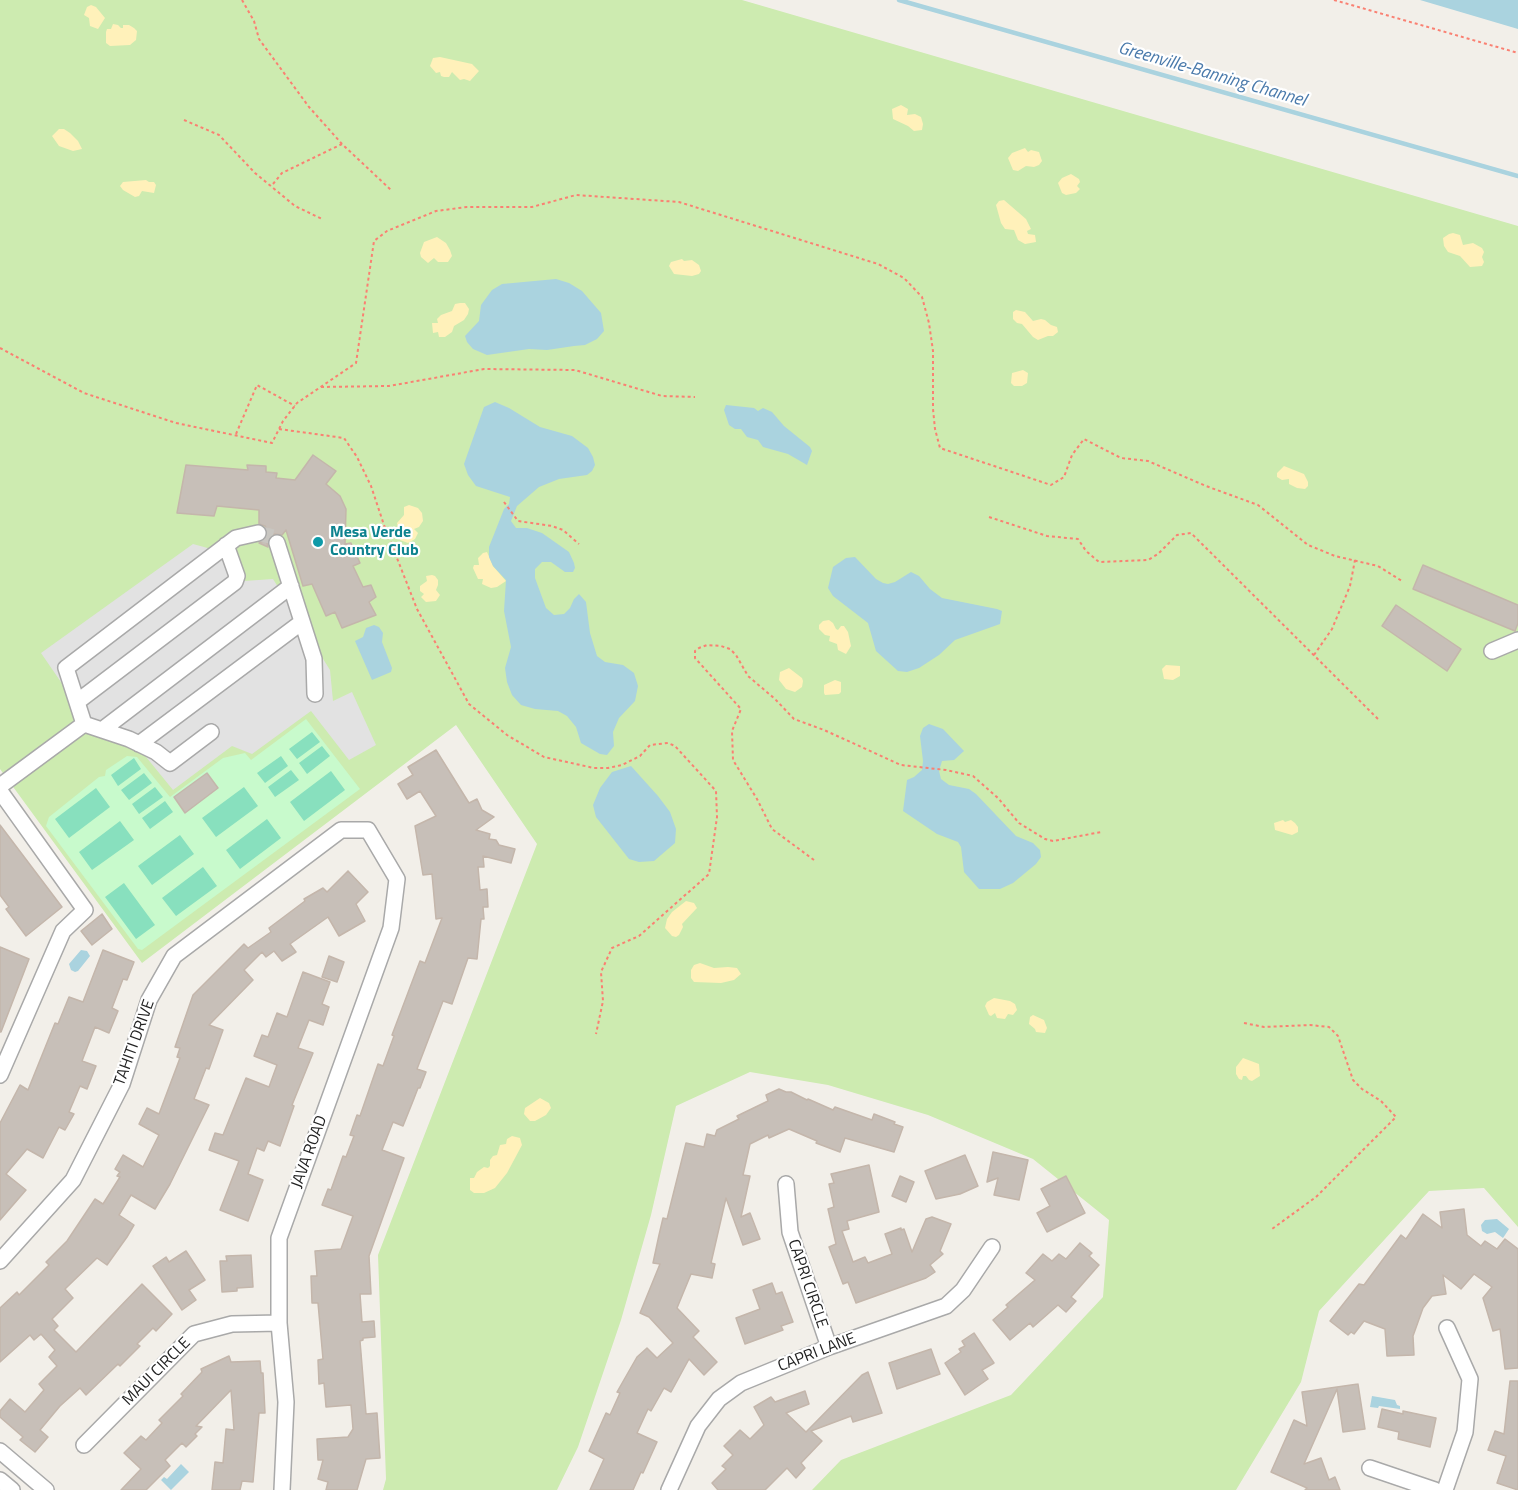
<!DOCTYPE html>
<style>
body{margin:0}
canvas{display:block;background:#f2efe9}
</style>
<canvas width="1518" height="1490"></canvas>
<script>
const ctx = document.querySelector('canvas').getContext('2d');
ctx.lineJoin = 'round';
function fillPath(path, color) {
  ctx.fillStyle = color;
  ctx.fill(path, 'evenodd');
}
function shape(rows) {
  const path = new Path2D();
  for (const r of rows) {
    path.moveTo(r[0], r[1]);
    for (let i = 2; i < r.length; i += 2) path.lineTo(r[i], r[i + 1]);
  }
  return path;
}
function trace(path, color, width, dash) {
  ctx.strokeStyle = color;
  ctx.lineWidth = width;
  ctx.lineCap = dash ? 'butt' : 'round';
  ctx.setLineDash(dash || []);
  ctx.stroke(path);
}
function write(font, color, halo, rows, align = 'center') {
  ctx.font = font + ' "Titillium Web",sans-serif';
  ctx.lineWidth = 4.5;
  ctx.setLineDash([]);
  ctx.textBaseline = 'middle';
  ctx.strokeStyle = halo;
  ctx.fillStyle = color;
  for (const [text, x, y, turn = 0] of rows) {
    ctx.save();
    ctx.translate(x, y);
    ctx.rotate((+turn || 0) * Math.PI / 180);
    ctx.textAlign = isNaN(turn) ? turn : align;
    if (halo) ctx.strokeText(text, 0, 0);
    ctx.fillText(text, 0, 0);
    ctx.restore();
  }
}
const grass = shape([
 [0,0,742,0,1518,226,1518,1227,1484,1188,1429,1191,1319,1311,1301,1382,1236,1490,812,1490,841,1460,1011,1395,1103,1297,1109,1220,1033,1159,928,1115,828,1085,750,1072,676,1106,651,1215,621,1320,578,1447,557,1490,383,1490,386,1479,378,1255,537,844,456,725,142,963,0,769]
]);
const sand = shape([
 [91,5,96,7,105,18,98,29,90,26,89,18,84,15,87,7],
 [113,24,118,25,121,28,123,28,123,25,129,25,134,28,137,31,136,40,130,45,110,46,106,43,106,32,107,29,111,29],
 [440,57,472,64,479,71,470,81,464,79,460,80,452,72,449,77,444,77,441,76,440,72,436,73,430,66,433,58],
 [901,105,908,109,907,115,915,114,921,117,923,124,922,130,914,131,908,126,893,119,892,109],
 [59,129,64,129,70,133,78,141,82,149,73,151,59,146,52,136],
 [1025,148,1028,152,1031,150,1039,152,1042,161,1039,165,1034,167,1026,166,1018,171,1013,170,1008,158,1012,153],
 [1071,174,1079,179,1080,182,1077,186,1080,189,1076,193,1066,195,1062,193,1058,183,1062,178],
 [146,180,149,182,154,182,156,185,154,193,142,191,139,196,135,197,123,190,120,186,123,182],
 [1004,200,1026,219,1031,229,1027,231,1028,234,1035,235,1036,242,1025,244,1018,240,1014,230,1005,229,1001,223,996,205,999,201],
 [1453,233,1460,235,1463,245,1473,243,1482,248,1484,252,1482,257,1484,262,1482,266,1470,267,1460,256,1448,252,1444,246,1443,238,1449,234],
 [437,237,446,243,450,250,452,256,448,262,438,262,434,258,428,263,421,257,420,253,424,242],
 [682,259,684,261,692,260,699,265,701,271,699,274,692,276,674,274,669,266,671,262],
 [460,303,465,303,469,309,468,314,464,320,454,326,452,332,445,337,439,337,438,332,433,333,432,323,438,323,437,319,441,315,452,311,455,304],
 [1016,310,1025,312,1033,321,1041,319,1045,320,1051,325,1057,327,1058,332,1053,336,1048,336,1038,340,1033,337,1022,324,1017,323,1013,319,1013,312],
 [1023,370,1028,373,1027,383,1022,386,1014,386,1011,383,1012,373],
 [1284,466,1304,474,1308,482,1308,486,1305,489,1297,488,1289,484,1289,479,1282,480,1277,477,1277,473],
 [409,505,418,508,422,513,423,521,419,527,414,529,418,533,415,539,408,543,400,540,397,523,404,515,404,507],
 [487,552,493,566,506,581,497,587,491,588,482,584,483,579,478,579,473,568,474,565,479,565,478,558,483,553],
 [432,575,435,576,438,580,438,585,436,590,440,595,436,601,426,602,421,597,424,594,420,591,420,586,427,581,426,576],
 [829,620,833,623,836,629,838,630,841,626,844,626,848,632,851,646,846,654,838,650,837,644,829,641,830,636,825,635,819,629,819,625,823,621],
 [1166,665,1180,666,1180,676,1173,680,1164,679,1162,669],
 [789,668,802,678,803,681,802,687,795,692,786,689,779,680,780,672],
 [835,680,841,682,841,692,839,694,825,695,824,693,824,685],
 [1283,820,1285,822,1291,820,1295,823,1298,827,1298,832,1292,835,1275,830,1274,823],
 [686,901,694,903,697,908,682,924,683,927,679,935,676,937,672,936,665,928,667,919,672,912],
 [700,963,714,968,728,967,737,968,741,974,734,980,721,983,694,982,691,978,691,970,694,965],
 [994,998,1010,1001,1015,1004,1017,1010,1013,1015,1008,1014,1005,1019,997,1018,995,1013,991,1016,989,1015,985,1006,987,1002],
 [1033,1015,1044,1020,1047,1028,1045,1033,1036,1032,1035,1029,1029,1024,1030,1017],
 [1243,1058,1259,1064,1260,1076,1252,1081,1249,1080,1246,1076,1243,1076,1242,1080,1239,1079,1236,1074,1236,1067],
 [540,1098,549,1103,551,1108,546,1115,535,1121,530,1121,524,1114,525,1108],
 [512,1136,520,1138,522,1145,507,1173,495,1188,484,1193,474,1193,470,1190,470,1178,474,1178,477,1172,484,1167,488,1168,490,1166,490,1160,493,1156,497,1155,500,1145,506,1144,507,1139]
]);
const park = shape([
 [306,719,360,789,142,950,138,949,46,826,49,817,99,777,105,776,106,770,127,756,137,757,170,797,223,758,245,753,251,760]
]);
const pitch = shape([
 [312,732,320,742,297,759,289,749],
 [322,746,330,756,307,774,299,763],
 [281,756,288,766,265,783,257,773],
 [134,758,141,769,118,786,111,775],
 [291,770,299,780,275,797,268,787],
 [331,771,345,790,304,821,290,802],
 [144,773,152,783,129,800,121,790],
 [155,787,163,797,139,814,132,804],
 [244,787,258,806,216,837,202,818],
 [96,788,110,807,69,838,55,819],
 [165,801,173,812,150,829,142,818],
 [267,819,281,838,240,869,226,850],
 [120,821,134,840,92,870,79,852],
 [180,835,194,854,152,885,138,866],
 [203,867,217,886,176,916,162,898],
 [124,883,155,925,136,939,105,897]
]);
const parking = shape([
 [193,544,233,555,244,581,273,579,330,670,333,701,352,692,376,745,349,760,311,711,252,754,232,746,173,790,142,752,98,736,41,653]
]);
const water = shape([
 [1420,0,1518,0,1518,29],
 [556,279,569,283,582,291,601,313,604,331,597,339,585,345,574,346,547,350,529,349,487,355,473,349,467,342,465,336,479,321,481,305,492,290,502,284],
 [495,402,509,408,540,427,572,436,588,448,593,457,595,465,592,471,587,475,559,479,539,487,517,506,511,521,516,528,527,528,542,533,569,552,574,563,575,568,573,572,565,572,551,562,542,562,535,569,535,578,546,608,554,615,564,614,570,608,574,599,579,594,586,602,590,633,597,656,605,662,623,665,634,673,638,686,635,701,619,718,613,732,614,746,607,755,600,754,581,743,576,727,567,716,558,711,535,709,521,705,512,695,507,682,505,668,511,647,504,611,506,580,493,566,489,557,489,547,504,509,509,504,510,497,476,486,468,475,464,464,484,407],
 [726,405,754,408,758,411,763,408,772,412,784,426,810,447,812,451,807,465,788,454,763,447,758,440,747,437,741,429,735,429,729,425,724,410],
 [855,557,876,579,883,583,888,584,895,582,911,572,919,576,930,589,942,598,997,609,1002,611,1000,624,955,640,939,655,919,668,907,672,898,671,876,651,868,623,833,596,828,588,833,567,846,558],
 [374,625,379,627,383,633,382,642,392,668,391,672,372,680,355,641,363,637,366,628],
 [929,724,943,729,964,751,954,760,942,761,939,771,941,779,949,785,969,789,976,794,1016,836,1033,843,1040,850,1041,857,1036,864,1013,883,1000,889,979,889,964,872,961,847,958,842,937,834,903,811,907,780,914,777,922,770,923,761,920,736,923,728],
 [631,766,658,796,670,812,676,829,675,843,654,861,639,862,629,859,596,817,593,805,600,788,612,772],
 [81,950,87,951,90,956,78,971,75,972,71,970,69,964],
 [1497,1219,1509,1229,1503,1238,1495,1232,1487,1234,1482,1231,1481,1225,1485,1220],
 [1372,1396,1395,1400,1397,1405,1400,1406,1400,1409,1379,1406,1378,1408,1370,1407],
 [181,1464,189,1472,171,1490,161,1480,164,1477,167,1479]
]);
const stream = shape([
 [899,0,1518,176]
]);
const building = shape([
 [313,455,336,471,326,484,340,496,346,509,345,544,351,543,360,563,353,566,363,587,371,585,376,597,369,602,376,615,342,628,335,612,326,616,312,584,303,586,286,530,282,535,275,534,270,536,267,542,268,547,259,543,265,540,268,531,265,526,259,524,259,510,217,506,214,516,177,513,186,465,248,470,247,465,266,466,266,472,277,473,276,478,295,480,313,455],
 [1423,565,1518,605,1518,623,1515,631,1413,589,1423,565],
 [1396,605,1461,649,1447,671,1382,626,1396,605],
 [436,750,469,803,477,799,482,810,494,817,476,830,490,834,489,839,496,840,499,845,515,849,511,863,483,856,484,867,478,867,480,890,487,889,488,907,483,907,484,919,481,919,477,959,468,958,452,1004,443,1001,417,1069,426,1072,420,1088,418,1088,413,1101,403,1126,393,1122,382,1150,404,1158,369,1256,371,1294,360,1294,362,1322,374,1321,375,1337,363,1338,363,1340,360,1341,366,1414,377,1413,380,1458,366,1459,357,1490,326,1490,328,1482,318,1479,323,1460,318,1460,317,1439,348,1437,353,1429,351,1405,326,1407,324,1383,319,1384,318,1360,323,1359,318,1303,312,1303,311,1276,317,1276,315,1251,341,1249,353,1216,322,1205,328,1189,331,1190,343,1156,346,1157,354,1136,350,1135,357,1115,360,1116,378,1064,383,1066,394,1036,392,1035,420,961,425,963,442,918,436,919,432,874,423,875,415,826,436,816,420,791,407,799,398,784,413,775,408,767,436,750],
 [207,773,218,788,185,813,174,797,207,773],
 [0,825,62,907,26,936,6,909,9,907,0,895,0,825],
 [348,871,368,892,356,904,365,921,339,936,328,917,290,944,296,952,282,961,274,951,266,957,262,952,244,970,253,980,209,1025,223,1030,209,1069,206,1068,194,1099,209,1105,170,1184,155,1209,131,1195,119,1215,134,1225,127,1237,107,1265,97,1258,65,1289,73,1298,52,1319,58,1326,54,1330,76,1352,142,1284,172,1314,156,1331,153,1328,137,1344,140,1346,120,1366,118,1364,86,1395,80,1388,60,1406,40,1430,48,1437,35,1452,20,1440,23,1437,0,1417,0,1411,10,1399,25,1412,44,1390,39,1384,57,1366,49,1357,55,1350,41,1334,34,1340,30,1335,0,1362,0,1308,17,1292,19,1295,49,1265,46,1262,67,1241,95,1199,103,1204,120,1177,117,1176,120,1172,115,1169,123,1155,143,1167,159,1135,139,1124,147,1108,159,1114,180,1058,177,1057,180,1048,175,1047,193,995,244,944,248,948,271,932,269,928,305,901,304,899,323,888,327,892,348,871],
 [102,914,112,929,92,945,81,931,102,914],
 [0,947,29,959,1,1032,0,1032,0,947],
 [103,950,134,962,127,980,123,979,112,1008,118,1011,109,1033,95,1027,82,1061,96,1066,87,1089,80,1086,69,1112,74,1114,65,1130,59,1127,43,1158,27,1149,6,1174,26,1190,0,1220,0,1123,20,1085,28,1090,55,1023,58,1024,69,997,83,1002,103,950],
 [329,956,344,962,337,982,322,977,329,956],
 [303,972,330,982,322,1004,329,1007,323,1025,309,1020,298,1048,313,1053,292,1105,294,1106,280,1146,268,1141,264,1151,257,1148,248,1174,263,1180,248,1221,220,1210,239,1161,209,1150,215,1133,223,1135,246,1078,269,1087,277,1065,254,1056,262,1035,268,1037,277,1013,287,1017,303,972],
 [779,1089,786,1092,791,1092,807,1100,808,1099,833,1110,835,1107,872,1120,874,1114,895,1122,894,1124,903,1127,894,1152,845,1138,840,1152,816,1143,817,1141,789,1129,769,1138,768,1135,750,1144,743,1175,750,1176,741,1217,750,1213,760,1239,743,1245,726,1198,711,1263,715,1264,712,1278,691,1274,677,1308,699,1331,693,1337,717,1362,704,1375,689,1359,671,1392,664,1388,651,1411,648,1409,637,1433,657,1442,643,1473,641,1472,633,1490,590,1490,604,1459,589,1451,606,1413,610,1415,620,1393,617,1392,637,1357,647,1348,657,1358,673,1343,649,1317,640,1313,660,1264,653,1263,659,1235,663,1218,667,1219,686,1143,704,1147,707,1134,715,1136,717,1130,739,1119,737,1116,768,1101,766,1095,779,1089],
 [993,1152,1028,1160,1019,1200,994,1195,998,1178,987,1182,993,1152],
 [965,1155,978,1186,960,1194,936,1199,925,1171,965,1155],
 [869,1165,879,1212,847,1221,849,1229,842,1231,853,1262,865,1257,868,1263,892,1254,885,1234,901,1228,901,1230,904,1229,912,1252,926,1219,932,1217,951,1224,940,1251,943,1254,930,1265,935,1272,926,1278,856,1303,848,1282,843,1284,829,1247,836,1244,828,1209,834,1207,829,1184,834,1183,831,1174,869,1165],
 [900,1176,914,1182,906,1202,892,1196,900,1176],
 [1066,1176,1085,1213,1047,1232,1037,1213,1050,1206,1041,1189,1066,1176],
 [1464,1209,1467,1235,1481,1246,1485,1241,1497,1249,1505,1239,1518,1249,1518,1368,1505,1369,1500,1329,1493,1331,1483,1298,1492,1287,1474,1274,1461,1289,1443,1275,1446,1294,1432,1296,1423,1308,1413,1336,1414,1355,1387,1356,1385,1329,1364,1321,1354,1334,1351,1332,1348,1335,1330,1321,1359,1284,1364,1285,1401,1235,1406,1239,1423,1214,1442,1228,1440,1212,1464,1209],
 [1080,1243,1092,1253,1089,1256,1099,1265,1071,1297,1076,1301,1066,1312,1058,1305,1033,1327,1030,1323,1010,1340,993,1320,1008,1307,1006,1305,1035,1280,1026,1273,1043,1254,1052,1261,1059,1254,1066,1259,1080,1243],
 [186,1251,205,1280,189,1290,196,1300,182,1310,153,1266,166,1257,169,1262,186,1251],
 [251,1255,253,1287,237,1288,237,1291,222,1292,220,1261,227,1261,226,1256,251,1255],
 [772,1283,776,1294,782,1292,793,1322,781,1326,783,1330,745,1344,736,1318,760,1309,753,1290,772,1283],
 [974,1333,994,1363,982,1370,988,1379,965,1395,945,1363,961,1352,959,1349,965,1346,962,1341,974,1333],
 [931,1349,940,1374,897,1389,889,1363,931,1349],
 [229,1356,231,1362,260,1361,261,1373,263,1373,265,1413,259,1413,253,1482,242,1481,240,1490,212,1490,215,1462,223,1463,226,1429,234,1430,231,1390,196,1426,202,1427,195,1434,197,1436,186,1447,182,1443,165,1460,170,1466,146,1490,121,1490,141,1469,124,1453,141,1436,146,1440,162,1423,159,1420,183,1396,181,1394,202,1372,201,1369,229,1356],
 [868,1372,882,1413,853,1422,851,1416,811,1431,822,1441,801,1463,805,1468,796,1478,787,1468,765,1490,718,1490,712,1483,726,1469,722,1466,733,1455,724,1446,740,1430,750,1439,764,1425,754,1407,771,1397,775,1402,805,1391,809,1404,786,1413,806,1432,862,1375,868,1372],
 [1510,1381,1518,1381,1518,1490,1497,1483,1506,1456,1488,1450,1495,1431,1504,1434,1510,1381],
 [1358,1384,1365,1429,1343,1432,1337,1389,1304,1464,1321,1458,1329,1480,1335,1477,1340,1490,1305,1490,1307,1488,1271,1472,1294,1420,1307,1426,1302,1392,1358,1384],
 [1382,1409,1403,1414,1403,1411,1436,1418,1430,1447,1398,1439,1399,1432,1378,1427,1382,1409]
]);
const minorTunnel = shape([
 [258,533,273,537,277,543]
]);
const path = shape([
 [242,0,254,21,259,39,309,107,342,144,391,190],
 [1334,0,1518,53],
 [184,120,219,135,255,173,295,206,322,219],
 [273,184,282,173,342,144],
 [0,348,84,393,176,423,272,443,283,421,297,403,356,363,374,241,387,231,436,211,467,207,532,207,576,195,679,202,878,264,904,278,922,297,929,323,933,351,933,409,935,429,940,448,1051,485,1064,477,1072,455,1084,439,1121,458,1148,461,1206,486,1258,505,1308,545,1335,556,1378,566,1402,581],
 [321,387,389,386,484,369,575,370,662,396,695,397],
 [279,429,344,438,357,457,371,486,384,525,417,609,469,704,507,735,544,757,594,768,608,768,622,765,640,756,650,745,668,743,675,746,716,791,717,817,709,874,639,936,612,948,601,972,603,1001,596,1034],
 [236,434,257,385,295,406],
 [504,502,518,521,552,526,563,530,579,544],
 [989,517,1047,536,1078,539,1086,551,1099,562,1148,560,1158,554,1177,535,1191,533,1379,720],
 [1314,655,1332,629,1350,586,1355,560],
 [814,860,772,829,757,799,733,760,732,731,741,709,695,658,695,651,699,648,707,645,721,646,730,649,736,655,748,676,775,699,794,719,824,730,901,765,946,770,973,776,998,798,1019,823,1045,839,1053,841,1101,832],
 [1244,1023,1264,1027,1310,1025,1329,1027,1338,1036,1353,1080,1362,1089,1381,1101,1396,1117,1316,1197,1272,1229]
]);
const minor = shape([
 [277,543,314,659,315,694],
 [1492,651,1518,640],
 [77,702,235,582,237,576,226,545],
 [84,724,66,668,236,538,258,533],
 [102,730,291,586],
 [139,744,302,622],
 [0,786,84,724,129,739,156,752,170,763,211,732],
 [0,791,85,910,63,931,0,1075],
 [786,1184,790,1232,829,1347],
 [0,1261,73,1180,122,1084,149,1000,174,956,341,830,368,830,397,879,391,928,279,1238,279,1323,286,1402,282,1490],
 [84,1445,194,1334,232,1324,279,1323],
 [0,1451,46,1490],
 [1370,1468,1435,1490],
 [0,1480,12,1490],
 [669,1490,698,1426,719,1399,741,1383,829,1347,946,1306,963,1290,992,1247],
 [1445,1490,1465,1432,1470,1379,1447,1328]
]);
const markers = [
 [318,542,6,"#0f9aa8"]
];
const cultureNames = [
 ["Mesa Verde",330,533],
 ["Country Club",330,551]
];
const streetNames = [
 ["TAHITI DRIVE",135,1043,-70],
 ["JAVA ROAD",310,1152,-70],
 ["CAPRI CIRCLE",807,1284,71],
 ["CAPRI LANE",817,1353,-21],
 ["MAUI CIRCLE",157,1372,-45]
];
const waterNames = [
 ["Greenville-Banning Channel",1212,75,16]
];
fillPath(grass, '#cdebb0');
fillPath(sand, '#fff1ba');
fillPath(park, '#c8facc');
fillPath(pitch, '#88e0be');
fillPath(parking, '#e2e2e2');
fillPath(water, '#aad3df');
trace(stream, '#aad3df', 4.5);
fillPath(building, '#c7bfb8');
trace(building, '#c4b6ab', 1.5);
trace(minorTunnel, '#c8c6c1', 15, [15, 8]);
trace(minor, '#a9a9a9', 18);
trace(path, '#fa8072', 2, [3, 3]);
trace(minor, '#fff', 15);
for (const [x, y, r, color] of markers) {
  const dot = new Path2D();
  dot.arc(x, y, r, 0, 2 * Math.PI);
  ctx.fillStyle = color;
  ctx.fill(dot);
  trace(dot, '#fff', 2);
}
write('bold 16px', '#0d838f', '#fff', cultureNames, 'left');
write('16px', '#222', '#fff', streetNames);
write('italic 18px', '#4a7aab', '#fff', waterNames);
</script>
